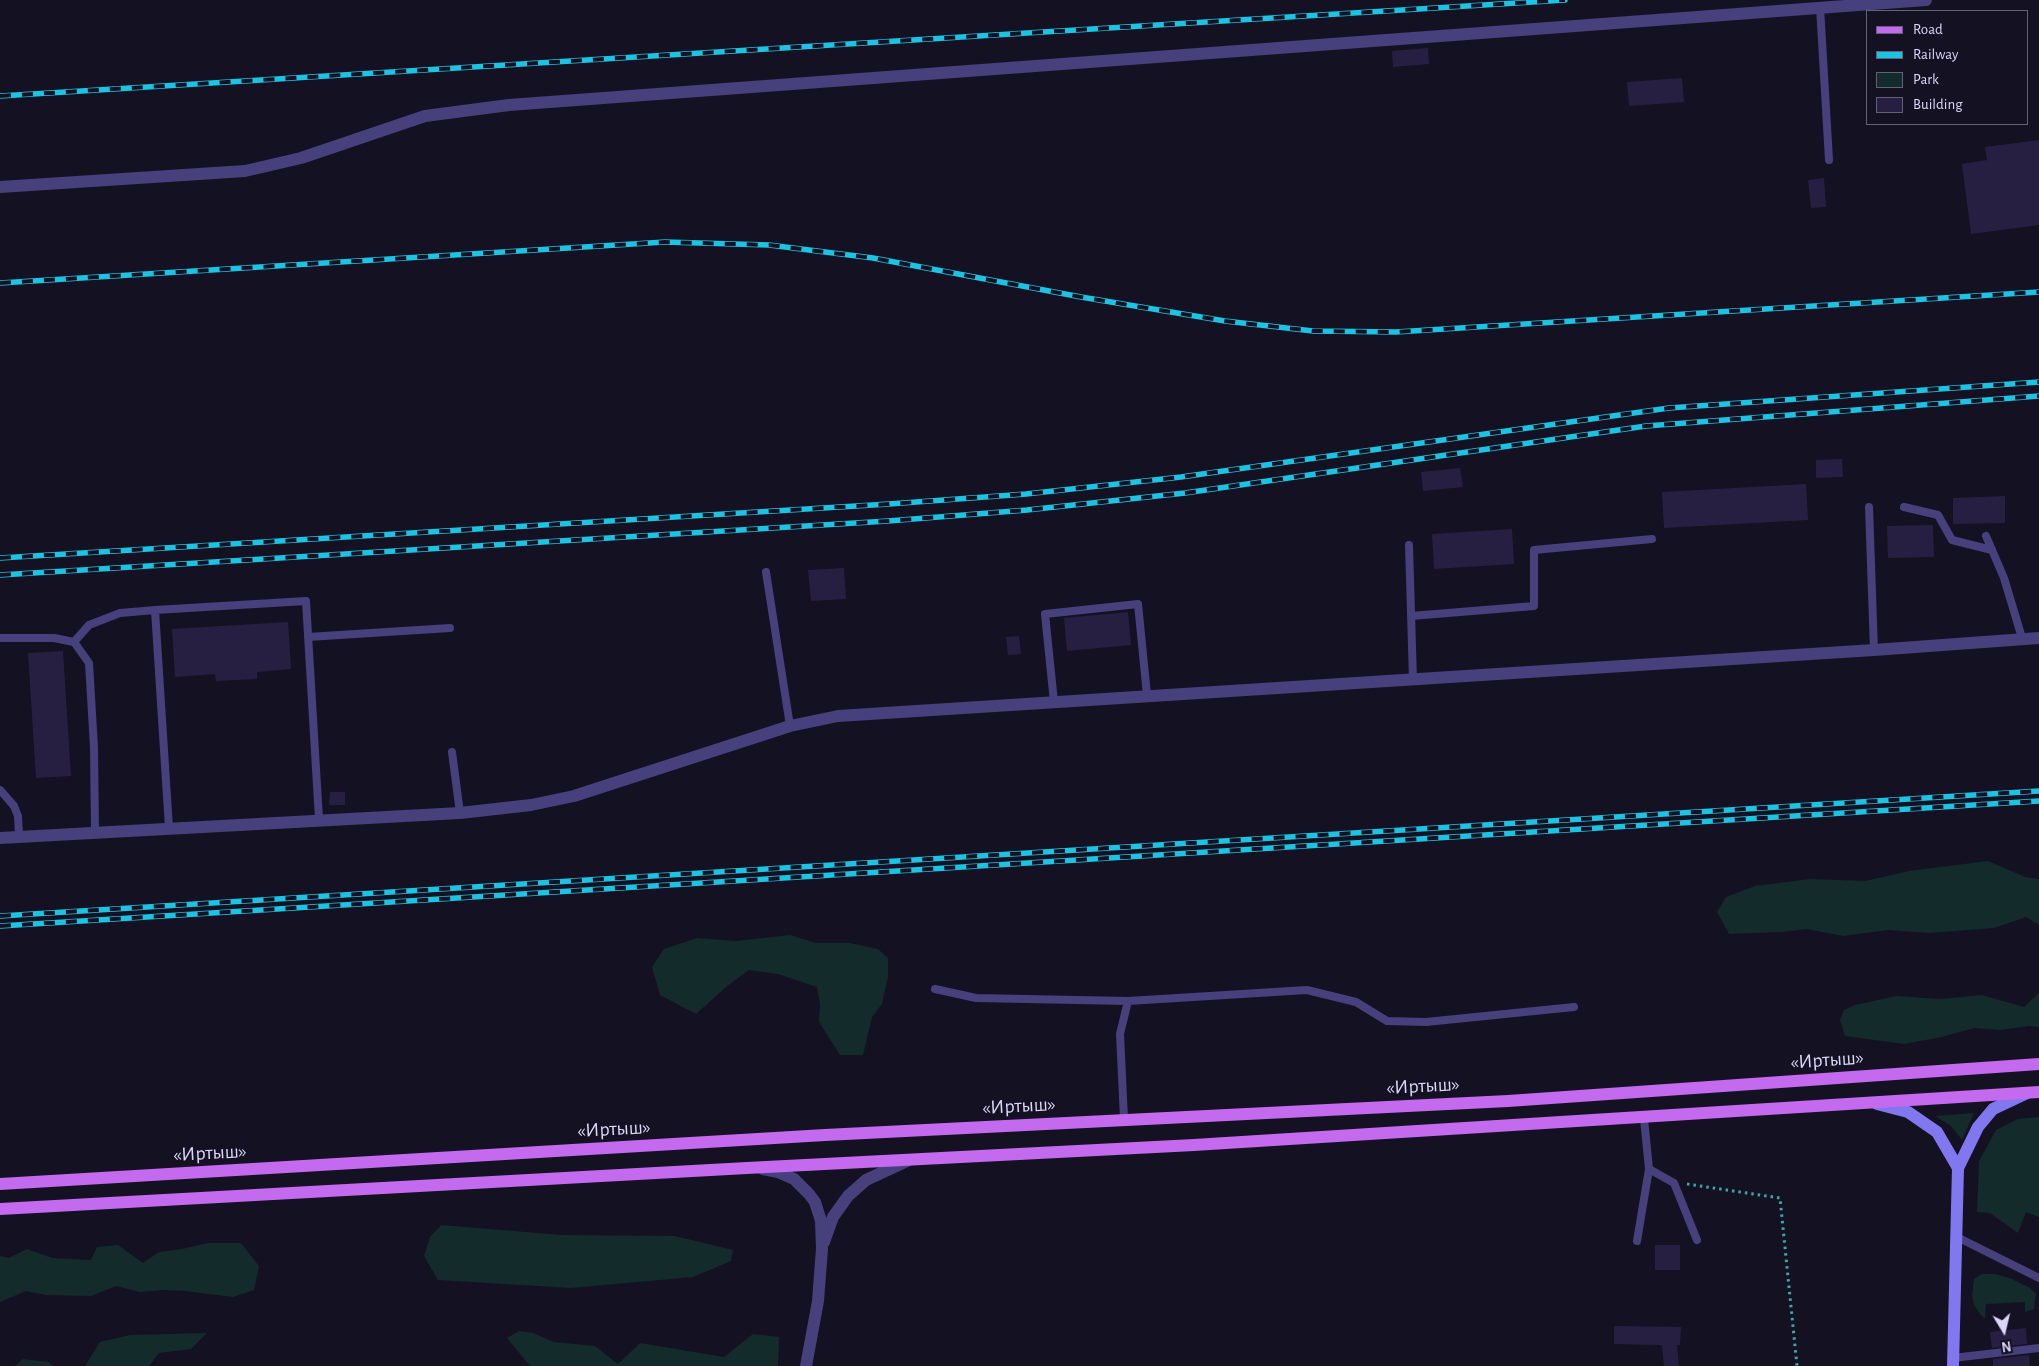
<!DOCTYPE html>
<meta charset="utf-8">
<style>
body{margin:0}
#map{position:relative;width:2039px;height:1366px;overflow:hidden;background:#141122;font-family:"Alegreya Sans",sans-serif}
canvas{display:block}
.legend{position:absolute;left:1866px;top:10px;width:162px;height:115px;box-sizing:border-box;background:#141122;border:1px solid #646078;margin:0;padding:6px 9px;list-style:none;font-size:15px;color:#dcd6fa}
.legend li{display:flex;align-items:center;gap:10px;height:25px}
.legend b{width:25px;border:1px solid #646078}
.north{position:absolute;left:1979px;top:1306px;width:50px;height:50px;-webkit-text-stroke:4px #141122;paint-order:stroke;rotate:171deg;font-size:14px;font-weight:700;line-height:20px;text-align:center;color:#dcd6fa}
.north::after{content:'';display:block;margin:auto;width:18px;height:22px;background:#dcd6fa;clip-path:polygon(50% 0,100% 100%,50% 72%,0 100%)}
</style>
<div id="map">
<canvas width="2039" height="1366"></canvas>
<ul class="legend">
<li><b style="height:6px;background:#c36aee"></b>Road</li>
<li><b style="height:6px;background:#1ac4e2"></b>Railway</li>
<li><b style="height:14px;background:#142b2b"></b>Park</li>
<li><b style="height:14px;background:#271f41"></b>Building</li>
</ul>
<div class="north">N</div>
</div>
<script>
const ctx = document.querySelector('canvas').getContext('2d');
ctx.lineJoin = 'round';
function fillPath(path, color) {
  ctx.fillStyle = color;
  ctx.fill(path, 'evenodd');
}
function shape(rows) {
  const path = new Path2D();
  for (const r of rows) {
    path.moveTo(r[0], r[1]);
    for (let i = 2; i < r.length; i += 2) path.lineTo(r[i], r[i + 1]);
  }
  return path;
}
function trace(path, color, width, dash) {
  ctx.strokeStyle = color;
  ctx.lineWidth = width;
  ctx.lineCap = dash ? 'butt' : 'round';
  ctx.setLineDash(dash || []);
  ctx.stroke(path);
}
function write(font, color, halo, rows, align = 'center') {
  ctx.font = font + ' "Alegreya Sans",sans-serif';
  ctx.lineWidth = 5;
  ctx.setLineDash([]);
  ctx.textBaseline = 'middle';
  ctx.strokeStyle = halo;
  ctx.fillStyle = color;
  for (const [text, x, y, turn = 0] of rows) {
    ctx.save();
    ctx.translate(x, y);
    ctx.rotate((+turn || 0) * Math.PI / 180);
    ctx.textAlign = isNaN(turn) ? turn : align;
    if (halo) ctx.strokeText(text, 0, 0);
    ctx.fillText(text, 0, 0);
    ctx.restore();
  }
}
const green = shape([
 [1988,861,2025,877,2039,879,2039,925,2026,917,1994,928,1929,933,1888,930,1843,936,1807,929,1782,932,1729,934,1717,912,1726,897,1755,886,1810,879,1865,881,1909,871],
 [790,935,816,943,850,943,878,949,888,958,888,977,882,1004,872,1017,863,1055,840,1055,819,1022,820,1004,817,987,778,974,749,970,726,987,696,1014,660,995,652,967,664,949,697,938,736,941],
 [2039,993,2039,1027,2029,1026,2000,1030,1974,1028,1942,1037,1904,1044,1845,1036,1840,1020,1844,1010,1855,1005,1897,996,1940,999,1982,995,2024,1007],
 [1974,1113,1962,1140,1951,1126,1935,1116],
 [2039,1117,2039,1217,2026,1212,2018,1233,1990,1213,1977,1212,1979,1161,1996,1130,2018,1119],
 [441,1225,562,1235,675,1236,733,1250,731,1261,693,1277,571,1288,438,1280,424,1256,430,1237],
 [208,1243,241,1243,259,1266,254,1290,233,1297,185,1291,163,1290,140,1292,116,1286,91,1296,46,1295,26,1291,0,1302,0,1256,9,1258,27,1249,52,1258,91,1260,97,1247,118,1245,143,1263,159,1252,182,1249],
 [1982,1274,1995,1274,2010,1278,2030,1288,2036,1294,2034,1309,2025,1312,2025,1302,1986,1304,1985,1319,1980,1314,1974,1305,1972,1295,1974,1279],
 [519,1331,533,1333,554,1342,595,1346,618,1364,640,1343,724,1357,753,1334,779,1337,778,1366,530,1366,507,1338],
 [207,1333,191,1349,159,1353,149,1366,85,1366,100,1342,130,1335],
 [23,1359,49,1362,53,1366,15,1366]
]);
const building = shape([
 [1428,48,1429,64,1393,67,1392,51],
 [1682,78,1684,102,1629,106,1627,82],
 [2039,140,2039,225,1971,234,1962,164,1987,160,1985,147],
 [1824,178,1826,207,1811,208,1808,180],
 [1842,459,1843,477,1816,478,1816,460],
 [1460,468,1463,487,1423,491,1421,472],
 [1806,484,1808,520,1664,528,1662,492],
 [2005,496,2005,523,1953,524,1953,498],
 [1933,525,1934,557,1888,558,1887,526],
 [1512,529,1514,564,1434,569,1432,534],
 [844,568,846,599,811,601,808,570],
 [1128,612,1131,645,1067,651,1064,618],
 [288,622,291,669,257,672,257,679,216,681,215,674,175,677,172,629],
 [1019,636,1021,654,1008,655,1006,637],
 [63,651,71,776,36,778,28,653],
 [330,792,345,792,345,805,329,805],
 [1655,1245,1680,1245,1680,1270,1655,1270],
 [1614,1326,1681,1327,1680,1345,1677,1345,1679,1366,1664,1366,1662,1345,1614,1344],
 [2026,1328,2027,1344,1992,1348,1990,1332],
 [2029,1355,2030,1366,1993,1366,1993,1359]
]);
const path = shape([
 [1687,1184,1780,1198,1797,1366]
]);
const lane = shape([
 [1820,7,1829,160],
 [1869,507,1874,650],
 [1904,507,1938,515,1952,540,1992,550],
 [1986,536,2004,578,2022,638],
 [1409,545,1413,680],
 [766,572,790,726],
 [155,610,306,601,319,819],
 [1411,616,1534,606,1534,550,1652,539],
 [308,637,450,628],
 [0,638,54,638,74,642,89,663,94,747,95,832],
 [74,642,89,625,120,613,155,610,169,828],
 [1054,702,1045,614,1138,604,1147,695],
 [452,752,460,813],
 [0,790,14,806,18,816,19,837],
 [935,989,976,998,1128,1001,1307,990,1356,1002,1387,1021,1426,1022,1574,1007],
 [1124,1119,1120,1034,1128,1001],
 [1649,1169,1674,1183,1697,1240],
 [1957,1237,2039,1278],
 [1637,1241,1649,1169,1644,1119],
 [1953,1358,2039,1348]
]);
const street = shape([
 [0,187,245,171,301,158,425,116,509,105,1926,0],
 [0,838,460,813,531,805,574,796,790,726,838,716,1874,650,2039,638],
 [763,1169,778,1172,794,1179,809,1194,815,1202,821,1221,822,1249,818,1301,806,1366],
 [824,1242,833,1217,848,1196,866,1180,909,1160]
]);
const secondary = shape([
 [1877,1104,1908,1112,1937,1132,1958,1168],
 [1953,1366,1958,1168,1978,1127,1993,1109,2027,1093]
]);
const primary = shape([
 [0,1184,825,1135,1508,1101,2039,1064],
 [0,1209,747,1168,1194,1145,2039,1092]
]);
const rail = shape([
 [0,96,1565,0],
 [0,283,665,242,769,245,873,258,1081,297,1225,321,1313,331,1396,332,2039,292],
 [0,558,889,504,1026,494,1181,477,1669,408,2039,382],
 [0,575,888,521,1027,510,1185,493,1646,426,2039,396],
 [0,916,2039,791],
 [0,926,2039,801]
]);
const streetNames = [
 ["«Иртыш»",1827,1060,-4],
 ["«Иртыш»",1423,1086,-3],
 ["«Иртыш»",1019,1106,-3],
 ["«Иртыш»",614,1129,-3],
 ["«Иртыш»",210,1153,-3]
];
fillPath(green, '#142b2b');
fillPath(building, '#271f41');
trace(path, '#3da8a7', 3, [2.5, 4]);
trace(lane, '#46417c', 8);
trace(street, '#46417c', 12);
trace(secondary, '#8178ef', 12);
trace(primary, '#c36aee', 12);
trace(rail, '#1ac4e2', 5.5);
trace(rail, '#141122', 4, [11]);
write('20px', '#dcd6fa', '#141122', streetNames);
</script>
